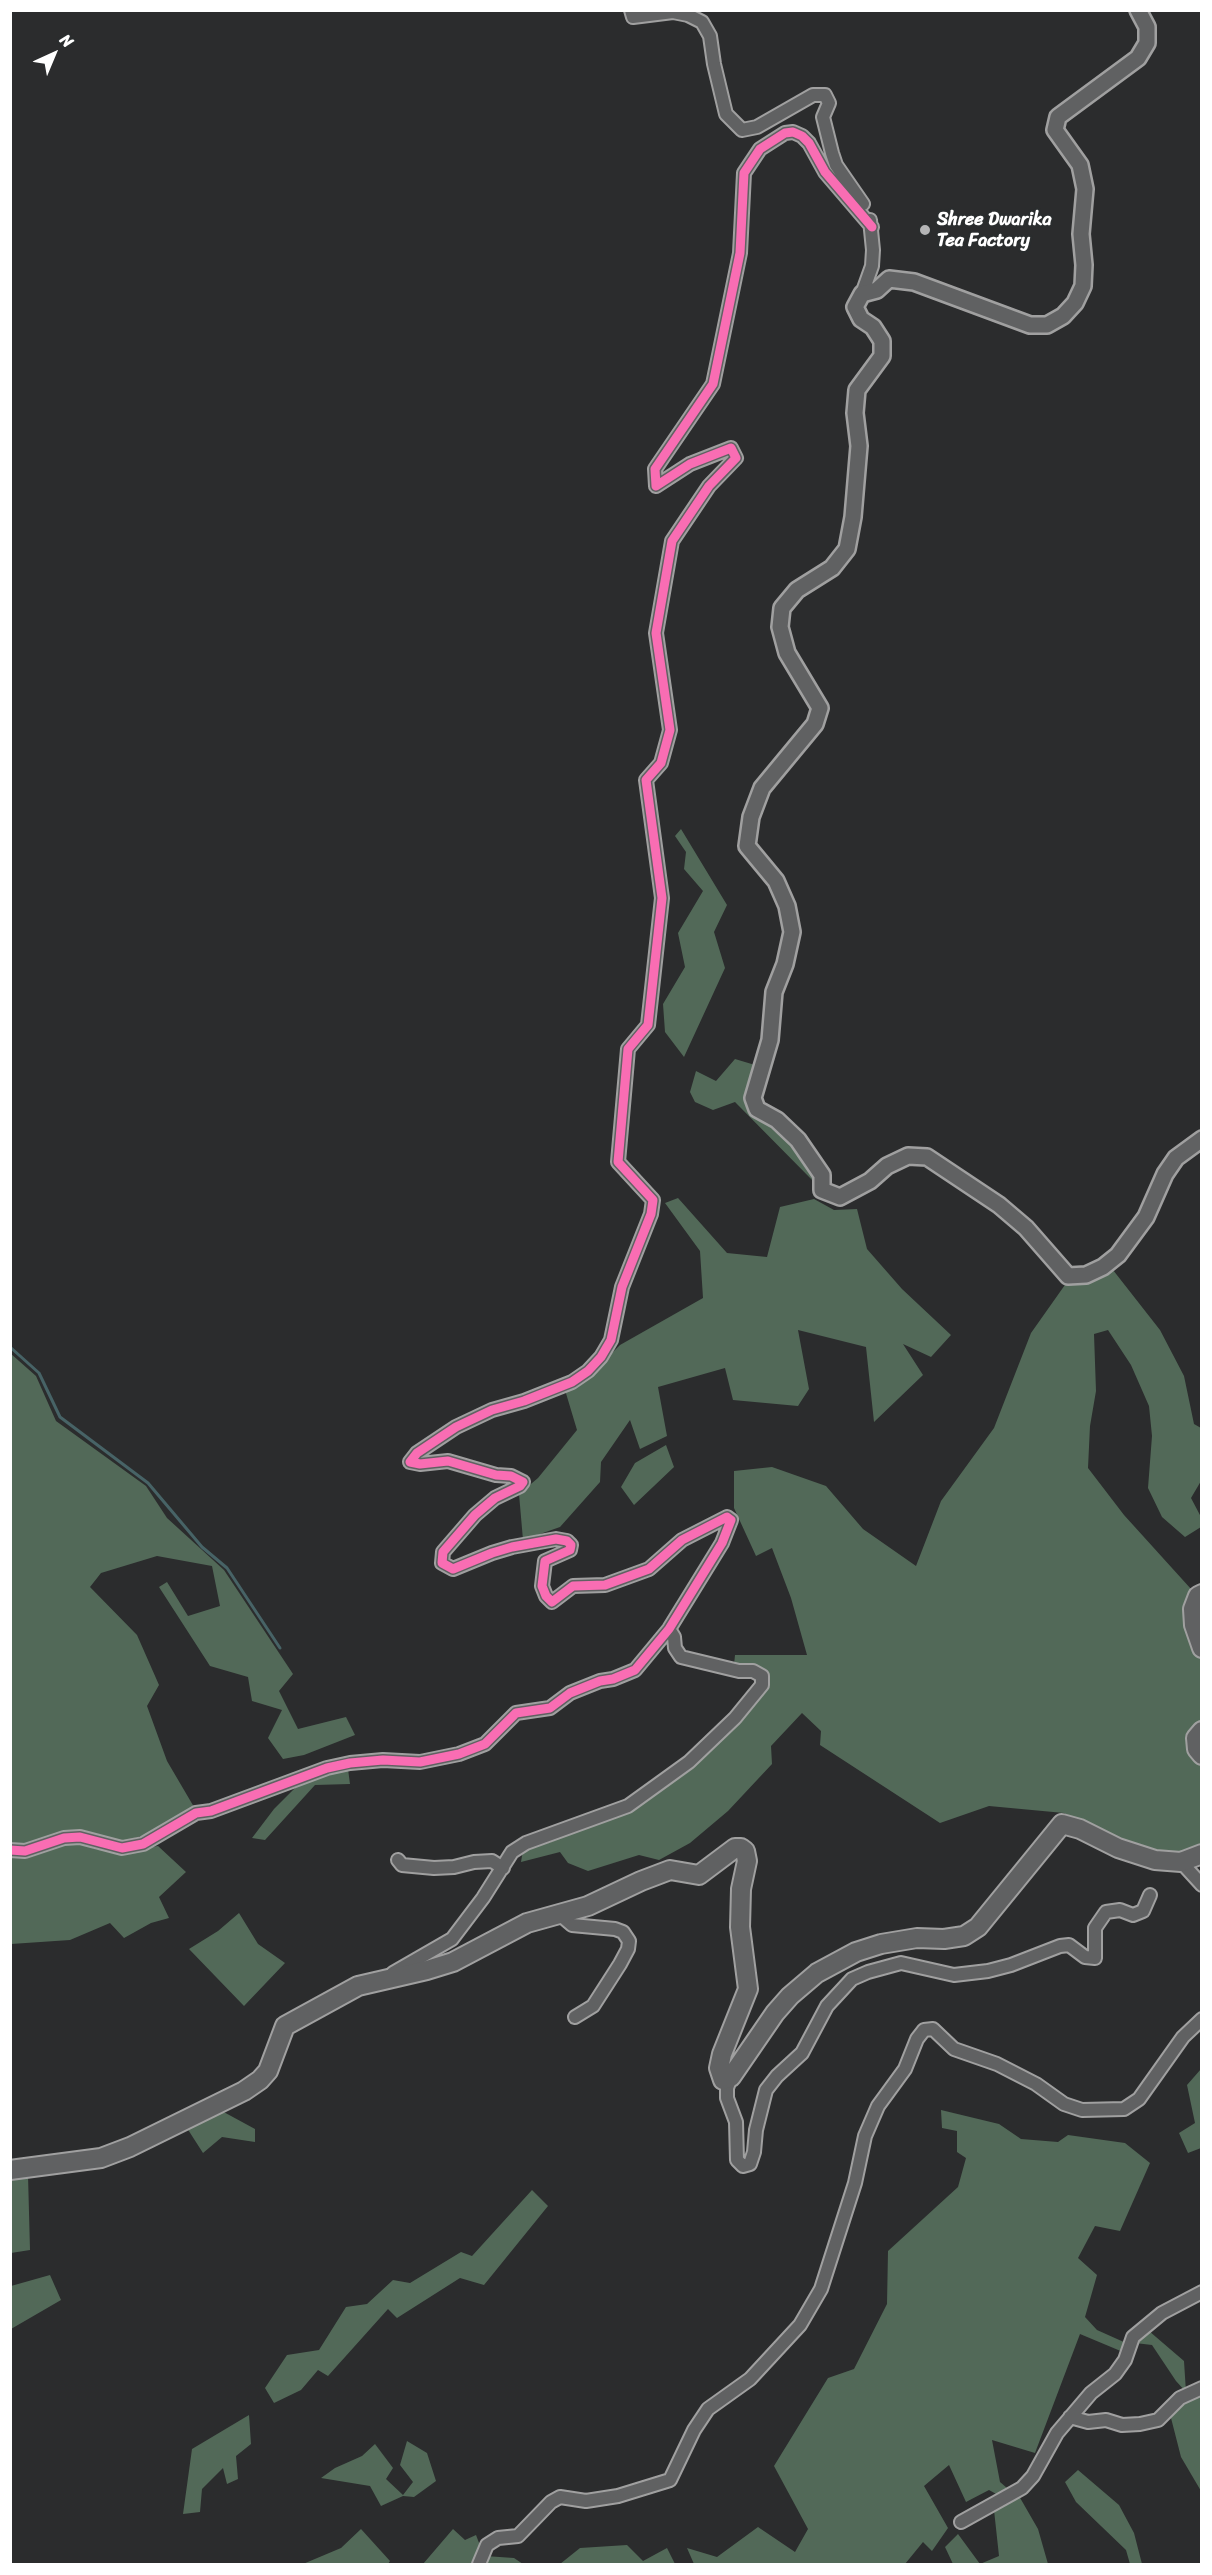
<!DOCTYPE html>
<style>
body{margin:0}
#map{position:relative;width:1212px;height:2575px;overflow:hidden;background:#2b2c2d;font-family:Sriracha,sans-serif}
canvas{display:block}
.frame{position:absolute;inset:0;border:12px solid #fff;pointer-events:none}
.north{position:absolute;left:24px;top:24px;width:60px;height:60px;-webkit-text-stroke:4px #2a2d2e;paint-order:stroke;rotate:44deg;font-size:16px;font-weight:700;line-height:24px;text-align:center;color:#fff}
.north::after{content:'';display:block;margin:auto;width:21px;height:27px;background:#fff;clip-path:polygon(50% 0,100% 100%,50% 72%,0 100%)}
</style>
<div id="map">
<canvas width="1212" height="2575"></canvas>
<div class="frame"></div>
<div class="north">N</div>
</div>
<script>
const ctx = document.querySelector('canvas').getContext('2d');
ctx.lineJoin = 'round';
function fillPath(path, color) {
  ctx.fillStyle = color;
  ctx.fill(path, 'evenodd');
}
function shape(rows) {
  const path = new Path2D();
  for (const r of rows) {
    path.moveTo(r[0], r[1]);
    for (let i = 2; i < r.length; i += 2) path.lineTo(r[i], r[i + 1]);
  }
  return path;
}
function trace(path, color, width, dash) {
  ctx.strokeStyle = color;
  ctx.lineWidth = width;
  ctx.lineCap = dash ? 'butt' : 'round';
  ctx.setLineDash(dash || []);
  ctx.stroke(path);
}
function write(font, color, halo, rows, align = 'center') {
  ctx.font = font + ' Sriracha,sans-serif';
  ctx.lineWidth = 4.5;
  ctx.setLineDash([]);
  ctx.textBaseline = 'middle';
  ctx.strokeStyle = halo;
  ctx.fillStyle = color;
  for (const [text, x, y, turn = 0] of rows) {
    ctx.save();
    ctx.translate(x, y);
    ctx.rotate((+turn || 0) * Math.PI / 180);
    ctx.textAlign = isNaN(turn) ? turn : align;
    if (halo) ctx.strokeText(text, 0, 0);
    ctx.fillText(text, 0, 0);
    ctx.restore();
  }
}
const green = shape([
 [681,829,727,905,714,932,725,968,684,1057,665,1032,663,1004,685,967,678,933,703,891,684,869,686,852,675,836],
 [735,1059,755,1065,748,1096,776,1125,813,1171,818,1186,735,1102,713,1110,695,1102,690,1092,696,1071,716,1081],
 [678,1198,727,1253,767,1257,780,1207,814,1199,834,1210,857,1209,867,1249,902,1289,951,1335,931,1357,903,1344,923,1375,874,1422,866,1347,798,1330,809,1389,798,1406,733,1400,725,1368,658,1387,667,1436,640,1449,630,1420,601,1462,600,1482,560,1527,523,1540,519,1494,538,1478,577,1430,565,1390,596,1369,620,1345,703,1298,700,1251,665,1203],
 [1113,1270,1160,1330,1184,1376,1194,1424,1201,1428,1201,1481,1191,1498,1201,1517,1201,1527,1185,1537,1162,1517,1148,1488,1152,1436,1149,1406,1131,1365,1108,1330,1094,1334,1096,1391,1090,1426,1088,1468,1124,1515,1191,1589,1189,1608,1202,1658,1201,1848,1177,1855,1156,1853,1097,1832,1064,1813,989,1806,940,1823,820,1745,821,1731,802,1713,771,1746,772,1764,728,1811,690,1843,659,1860,639,1855,588,1871,568,1863,560,1852,521,1862,523,1850,551,1842,597,1821,630,1811,675,1781,754,1706,768,1686,767,1672,753,1666,734,1665,735,1655,807,1655,791,1598,772,1548,756,1556,734,1508,734,1471,772,1467,826,1486,863,1529,916,1566,941,1501,994,1428,1031,1333,1067,1282,1088,1283],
 [10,1353,36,1376,56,1421,146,1486,167,1518,224,1570,293,1674,279,1691,298,1729,346,1717,355,1735,304,1755,283,1759,268,1738,282,1710,252,1701,248,1677,210,1666,159,1587,167,1582,188,1616,220,1606,212,1566,157,1556,101,1573,90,1587,137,1635,159,1685,147,1706,167,1761,194,1807,158,1831,125,1841,18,1844,11,1842],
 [666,1445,674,1467,634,1505,621,1487,635,1463],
 [348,1769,350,1784,315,1785,265,1840,252,1838,274,1809,305,1778],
 [77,1841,95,1849,121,1852,158,1846,186,1872,159,1897,169,1918,151,1923,124,1938,110,1923,70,1940,11,1944,11,1854],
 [239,1913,258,1944,285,1963,244,2006,189,1949,218,1931],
 [1201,2069,1201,2148,1188,2153,1179,2133,1195,2123,1187,2085],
 [220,2110,255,2129,255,2142,222,2137,203,2153,185,2125],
 [941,2110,999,2124,1021,2139,1058,2142,1068,2135,1125,2143,1150,2163,1120,2231,1095,2226,1078,2258,1097,2275,1085,2317,1097,2330,1126,2343,1123,2352,1080,2334,1035,2453,992,2440,1000,2482,1007,2488,998,2495,989,2490,966,2502,949,2465,924,2486,948,2528,932,2551,923,2542,905,2564,694,2564,687,2548,717,2557,758,2527,795,2552,808,2529,774,2466,828,2378,854,2369,887,2304,888,2251,958,2187,966,2158,957,2152,957,2131,942,2128],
 [28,2175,30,2250,11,2253,11,2176],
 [532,2190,548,2206,484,2285,460,2278,397,2318,388,2309,328,2376,318,2370,301,2390,274,2403,265,2388,287,2355,319,2350,346,2307,367,2304,393,2280,410,2283,461,2252,472,2256],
 [50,2275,61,2300,11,2329,11,2286],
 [1149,2331,1184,2361,1186,2392,1176,2381,1152,2345,1135,2343,1139,2335],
 [1200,2394,1202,2396,1201,2491,1181,2457,1171,2418,1183,2403],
 [249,2415,251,2444,236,2456,238,2479,227,2484,223,2468,202,2489,200,2512,183,2514,192,2449],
 [407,2441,427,2453,436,2481,414,2497,403,2496,381,2506,370,2486,321,2478,335,2468,362,2456,375,2444,393,2468,386,2479,403,2495,413,2482,400,2465],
 [1078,2470,1119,2505,1134,2533,1142,2564,1130,2564,1126,2550,1076,2502,1065,2482],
 [1019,2496,1038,2529,1048,2564,953,2564,945,2547,958,2534,980,2564,999,2556,994,2510],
 [361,2529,390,2561,388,2564,303,2564,341,2548],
 [453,2529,465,2540,476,2535,481,2548,476,2564,423,2564],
 [627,2545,643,2561,667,2548,675,2564,560,2564,580,2548],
 [485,2556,514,2558,523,2564,482,2564]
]);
const stream = shape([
 [10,1347,39,1373,60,1417,148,1483,202,1547,227,1568,280,1648]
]);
const minor = shape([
 [631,10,633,17,673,12,688,15,702,22,710,36,714,64,726,114,742,130,757,127,813,95,825,95,829,103,823,117,832,153,836,165,863,204],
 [862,294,872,266,873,250,870,220],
 [10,1850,25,1851,64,1838,80,1837,122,1848,143,1844,196,1813,211,1811,327,1768,350,1763,383,1760,420,1762,459,1754,485,1744,516,1713,550,1708,570,1693,600,1681,613,1679,635,1670,669,1629,722,1543,731,1520,727,1517,682,1540,649,1569,605,1585,573,1586,552,1602,546,1596,542,1586,545,1561,570,1550,571,1545,567,1541,556,1539,512,1547,492,1553,453,1569,442,1563,443,1552,475,1515,495,1498,520,1486,523,1482,511,1476,496,1475,448,1461,420,1464,410,1462,417,1453,456,1427,492,1410,524,1401,572,1382,588,1371,601,1357,611,1340,622,1287,651,1214,653,1200,618,1162,628,1049,648,1025,662,898,646,780,661,763,670,730,656,633,672,541,709,486,736,458,731,448,690,464,656,486,655,469,713,384,740,253,744,173,760,149,785,133,793,132,802,136,809,143,825,172,872,227],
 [398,1860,402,1865,434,1868,454,1867,474,1862,492,1861,503,1868],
 [1181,1862,1202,1885],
 [558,1913,572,1925,615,1929,623,1932,629,1941,628,1949,620,1964,593,2006,575,2017],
 [393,1973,452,1939,483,1898,512,1852,526,1843,628,1806,689,1762,735,1718,762,1685,762,1676,753,1671,739,1671,681,1657,675,1648,674,1637,669,1629],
 [731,2077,727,2088,727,2098,736,2122,737,2160,743,2166,750,2164,754,2152,756,2130,766,2090,777,2076,802,2053,827,2006,852,1979,868,1972,901,1963,954,1975,988,1971,1011,1965,1060,1946,1069,1945,1085,1957,1095,1958,1095,1928,1106,1912,1120,1910,1133,1915,1143,1911,1150,1895],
 [1070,2417,1088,2422,1106,2420,1122,2425,1140,2424,1158,2420,1180,2398,1202,2388],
 [961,2522,1022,2488,1033,2476,1057,2433,1091,2393,1115,2374,1125,2360,1133,2337,1162,2313,1202,2292],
 [479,2564,487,2545,498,2538,518,2536,551,2502,560,2497,586,2501,618,2496,670,2480,694,2430,708,2409,750,2379,800,2325,821,2289,855,2183,865,2136,878,2106,905,2069,917,2039,924,2030,933,2029,954,2049,997,2064,1036,2084,1064,2104,1082,2110,1124,2109,1139,2099,1183,2037,1202,2019]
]);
const tertiary = shape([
 [1138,10,1147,27,1147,43,1138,58,1058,117,1055,130,1080,165,1085,189,1081,234,1084,265,1083,286,1075,303,1063,316,1047,325,1030,325,914,282,889,279,877,290,862,294,855,307,861,319,873,327,882,341,882,356,857,390,855,413,859,446,853,517,847,549,832,568,797,590,782,608,780,627,787,653,820,708,815,724,762,788,751,817,747,846,776,881,787,906,792,932,785,964,774,992,770,1040,753,1098,757,1109,777,1120,798,1140,822,1175,822,1190,840,1197,870,1181,887,1166,908,1156,927,1157,999,1205,1026,1228,1068,1276,1086,1275,1103,1267,1118,1255,1146,1217,1165,1174,1176,1158,1202,1139]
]);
const secondary = shape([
 [1202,1594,1198,1596,1193,1609,1194,1625,1202,1648],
 [1202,1731,1196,1738,1197,1749,1202,1755],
 [10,2170,101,2158,130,2147,244,2091,260,2080,268,2071,285,2026,358,1986,427,1970,453,1962,527,1923,588,1906,641,1881,670,1870,699,1875,735,1848,741,1848,745,1851,747,1861,741,1889,740,1927,748,1989,722,2054,719,2068,723,2080,731,2077,775,2013,790,1996,817,1973,856,1952,881,1944,917,1938,944,1939,964,1936,978,1927,1062,1824,1080,1829,1118,1848,1155,1860,1181,1862,1202,1854]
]);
const cycleway = shape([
 [10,1850,25,1851,64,1838,80,1837,122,1848,143,1844,196,1813,211,1811,327,1768,350,1763,383,1760,420,1762,459,1754,485,1744,516,1713,550,1708,570,1693,600,1681,613,1679,635,1670,669,1629,722,1543,731,1520,727,1517,682,1540,649,1569,605,1585,573,1586,552,1602,546,1596,542,1586,545,1561,570,1550,571,1545,567,1541,556,1539,512,1547,492,1553,453,1569,442,1563,443,1552,475,1515,495,1498,520,1486,523,1482,511,1476,496,1475,448,1461,420,1464,410,1462,417,1453,456,1427,492,1410,524,1401,572,1382,588,1371,601,1357,611,1340,622,1287,651,1214,653,1200,618,1162,628,1049,648,1025,662,898,646,780,661,763,670,730,656,633,672,541,709,486,736,458,731,448,690,464,656,486,655,469,713,384,740,253,744,173,760,149,785,133,793,132,802,136,809,143,825,172,872,227]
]);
const markers = [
 [925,230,6,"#b5b5b6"]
];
const poiNames = [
 ["Shree Dwarika",937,220],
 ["Tea Factory",937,241]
];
fillPath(green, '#526958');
trace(stream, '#476366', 3);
trace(minor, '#a0a0a0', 16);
trace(tertiary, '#a0a0a0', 20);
trace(secondary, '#a0a0a0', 22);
trace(minor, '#606162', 12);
trace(tertiary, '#606162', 15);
trace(secondary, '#606162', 18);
trace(cycleway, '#f96db3', 9);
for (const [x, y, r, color] of markers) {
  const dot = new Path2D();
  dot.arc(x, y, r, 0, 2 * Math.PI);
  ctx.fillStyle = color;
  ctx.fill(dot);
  trace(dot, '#2a2d2e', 2);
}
write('bold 18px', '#fff', '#2a2d2e', poiNames, 'left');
</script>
